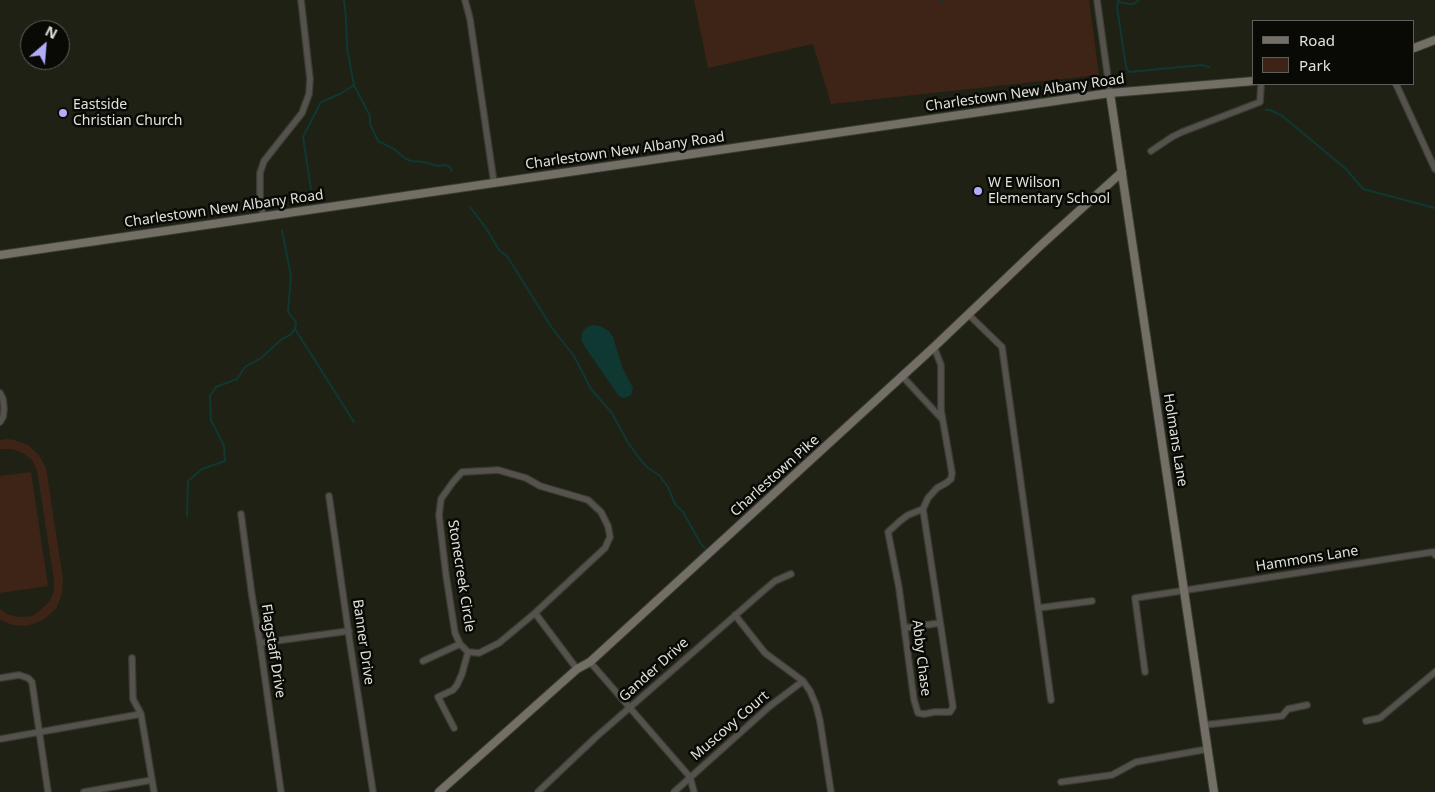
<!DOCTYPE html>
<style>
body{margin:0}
#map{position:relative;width:1435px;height:792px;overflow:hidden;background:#1f2115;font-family:"Noto Sans",sans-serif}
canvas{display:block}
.legend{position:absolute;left:1252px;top:20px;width:162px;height:65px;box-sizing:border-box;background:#090a06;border:1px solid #5f605b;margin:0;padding:6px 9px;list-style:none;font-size:15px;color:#e1e2db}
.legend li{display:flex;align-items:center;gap:10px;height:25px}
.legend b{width:25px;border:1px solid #5f605b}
.north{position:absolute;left:20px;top:20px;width:50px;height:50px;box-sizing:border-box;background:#090a06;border:1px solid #5f605b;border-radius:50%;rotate:27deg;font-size:14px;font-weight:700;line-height:20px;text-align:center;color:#e1e2db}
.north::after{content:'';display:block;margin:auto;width:18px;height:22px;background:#b0aefa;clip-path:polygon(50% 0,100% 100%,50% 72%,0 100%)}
</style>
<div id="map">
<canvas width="1435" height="792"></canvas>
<ul class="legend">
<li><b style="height:6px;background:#736e66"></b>Road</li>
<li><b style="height:14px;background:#3e2416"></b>Park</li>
</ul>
<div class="north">N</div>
</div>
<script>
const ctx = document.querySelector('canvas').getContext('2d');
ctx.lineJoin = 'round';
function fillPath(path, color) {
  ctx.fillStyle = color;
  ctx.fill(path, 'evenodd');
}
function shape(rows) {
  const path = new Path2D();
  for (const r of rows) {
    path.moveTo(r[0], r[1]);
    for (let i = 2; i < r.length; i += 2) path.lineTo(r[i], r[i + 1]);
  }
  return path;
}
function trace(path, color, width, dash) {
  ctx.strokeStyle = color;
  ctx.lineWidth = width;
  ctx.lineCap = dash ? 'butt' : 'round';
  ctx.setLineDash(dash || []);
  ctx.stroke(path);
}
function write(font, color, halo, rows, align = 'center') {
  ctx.font = font + ' "Noto Sans",sans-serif';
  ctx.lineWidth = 5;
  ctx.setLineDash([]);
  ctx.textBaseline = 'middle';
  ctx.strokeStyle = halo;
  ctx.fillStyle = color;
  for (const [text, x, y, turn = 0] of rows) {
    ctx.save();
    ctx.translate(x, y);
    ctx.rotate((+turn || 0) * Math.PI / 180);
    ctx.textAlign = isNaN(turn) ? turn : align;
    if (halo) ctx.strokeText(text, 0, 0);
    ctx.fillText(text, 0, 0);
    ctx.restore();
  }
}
const green = shape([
 [694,0,1089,0,1099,75,831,104,813,44,708,68],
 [7,439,14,440,28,445,39,455,46,468,63,579,62,593,57,607,53,612,41,621,27,626,13,625,0,620,0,609,9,615,20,617,32,616,37,613,49,602,54,591,54,580,37,470,32,460,23,453,12,449,0,449,0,440],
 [31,472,48,586,0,593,0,476]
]);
const water = shape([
 [592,325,600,326,609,331,613,337,622,367,633,388,631,395,627,397,622,398,618,395,585,347,581,339,583,331,587,327]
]);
const stream = shape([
 [344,0,346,18,347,48,354,85,370,116,370,124,378,141,394,149,406,159,411,161,424,162,438,166,445,165,450,167,452,171],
 [940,0,942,0],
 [1118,0,1117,7,1126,67,1129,72,1202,65,1209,67],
 [1119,1,1120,2,1129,4,1134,4,1139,0],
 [1266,110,1270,110,1281,115,1298,129,1346,169,1363,189,1435,208],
 [311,189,303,137,321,102,340,94,354,85],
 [470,207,486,228,499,250,507,256,552,328,574,356,591,389,612,413,627,441,639,458,648,468,659,475,668,487,675,504,683,512,701,544,707,551],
 [295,329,354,422],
 [187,516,188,481,202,469,225,461,224,446,211,420,210,396,216,387,237,379,245,367,261,358,282,339,290,335,295,329,296,322,288,312,291,276,282,230]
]);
const street = shape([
 [465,0,470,19,494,183],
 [1097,0,1110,93],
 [1396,84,1435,169],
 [1151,151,1172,137,1182,132,1260,102,1261,84],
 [263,216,260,196,260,173,264,161,302,113,309,94,310,79,301,0],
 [969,315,1002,347,1051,700],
 [903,377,942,419],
 [0,393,3,399,4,409,3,417,0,422],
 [329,496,350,643,373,792],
 [923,509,908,515,900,521,888,532,899,588,914,700,918,713,924,714,935,712,950,712,953,707,923,509,928,498,937,488,946,483,951,479,952,473,941,410,941,365,934,347],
 [241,514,252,596,260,643,281,792],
 [1038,608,1092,601],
 [535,613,499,643,479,653,468,652,460,644,455,633,446,575,439,515,441,499,453,482,462,472,498,470,526,478,540,486,588,500,601,512,608,526,610,537,605,548,535,613,577,669],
 [735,615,765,653,803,681,810,691,816,705,820,721,831,792],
 [905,628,940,623],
 [260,643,349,631],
 [132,658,133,699,141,714,154,792],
 [423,661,460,644],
 [590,662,690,777,694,792],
 [1145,672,1135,598,1433,552,1435,555],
 [0,678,19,675,28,678,32,682,48,792],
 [1366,721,1380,718,1435,672],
 [1204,725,1282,716,1288,709,1307,705],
 [454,728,438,697,453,690,457,685,462,674,468,652],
 [0,739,141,714],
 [1061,782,1112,775,1136,762,1208,749],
 [84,792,152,780],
 [538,792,596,737,762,592,775,581,791,574],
 [674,792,770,706,803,681]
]);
const secondary = shape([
 [1414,48,1435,40],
 [1110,93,1214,792],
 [0,255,1110,93,1254,81],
 [439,792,577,669,590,662,934,347,1040,246,1122,172]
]);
const markers = [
 [63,113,5,"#b0aefa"],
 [978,191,5,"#b0aefa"]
];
const streetNames = [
 ["Charlestown New Albany Road",1025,93,-8],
 ["Charlestown New Albany Road",625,151,-8],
 ["Charlestown New Albany Road",224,209,-8],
 ["Holmans Lane",1175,440,81],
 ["Charlestown Pike",775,476,-42],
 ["Hammons Lane",1307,559,-9],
 ["Stonecreek Circle",461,576,81],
 ["Banner Drive",363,642,82],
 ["Flagstaff Drive",273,651,81],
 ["Abby Chase",921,658,83],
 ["Gander Drive",654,670,-42],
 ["Muscovy Court",730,726,-41]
];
const poiNames = [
 ["Eastside",73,105],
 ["Christian Church",73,121],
 ["W E Wilson",988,183],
 ["Elementary School",988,199]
];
fillPath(green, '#3e2416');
fillPath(water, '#0f3833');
trace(stream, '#0f3833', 2);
trace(street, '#3a3c31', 8);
trace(secondary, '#3a3c31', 10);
trace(street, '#55524d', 5.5);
trace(secondary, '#736e66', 8);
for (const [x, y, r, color] of markers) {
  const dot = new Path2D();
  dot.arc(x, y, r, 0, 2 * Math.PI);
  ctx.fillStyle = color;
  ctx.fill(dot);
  trace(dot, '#090a06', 2);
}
write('14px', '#e1e2db', '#090a06', streetNames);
write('14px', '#e1e2db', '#090a06', poiNames, 'left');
</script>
